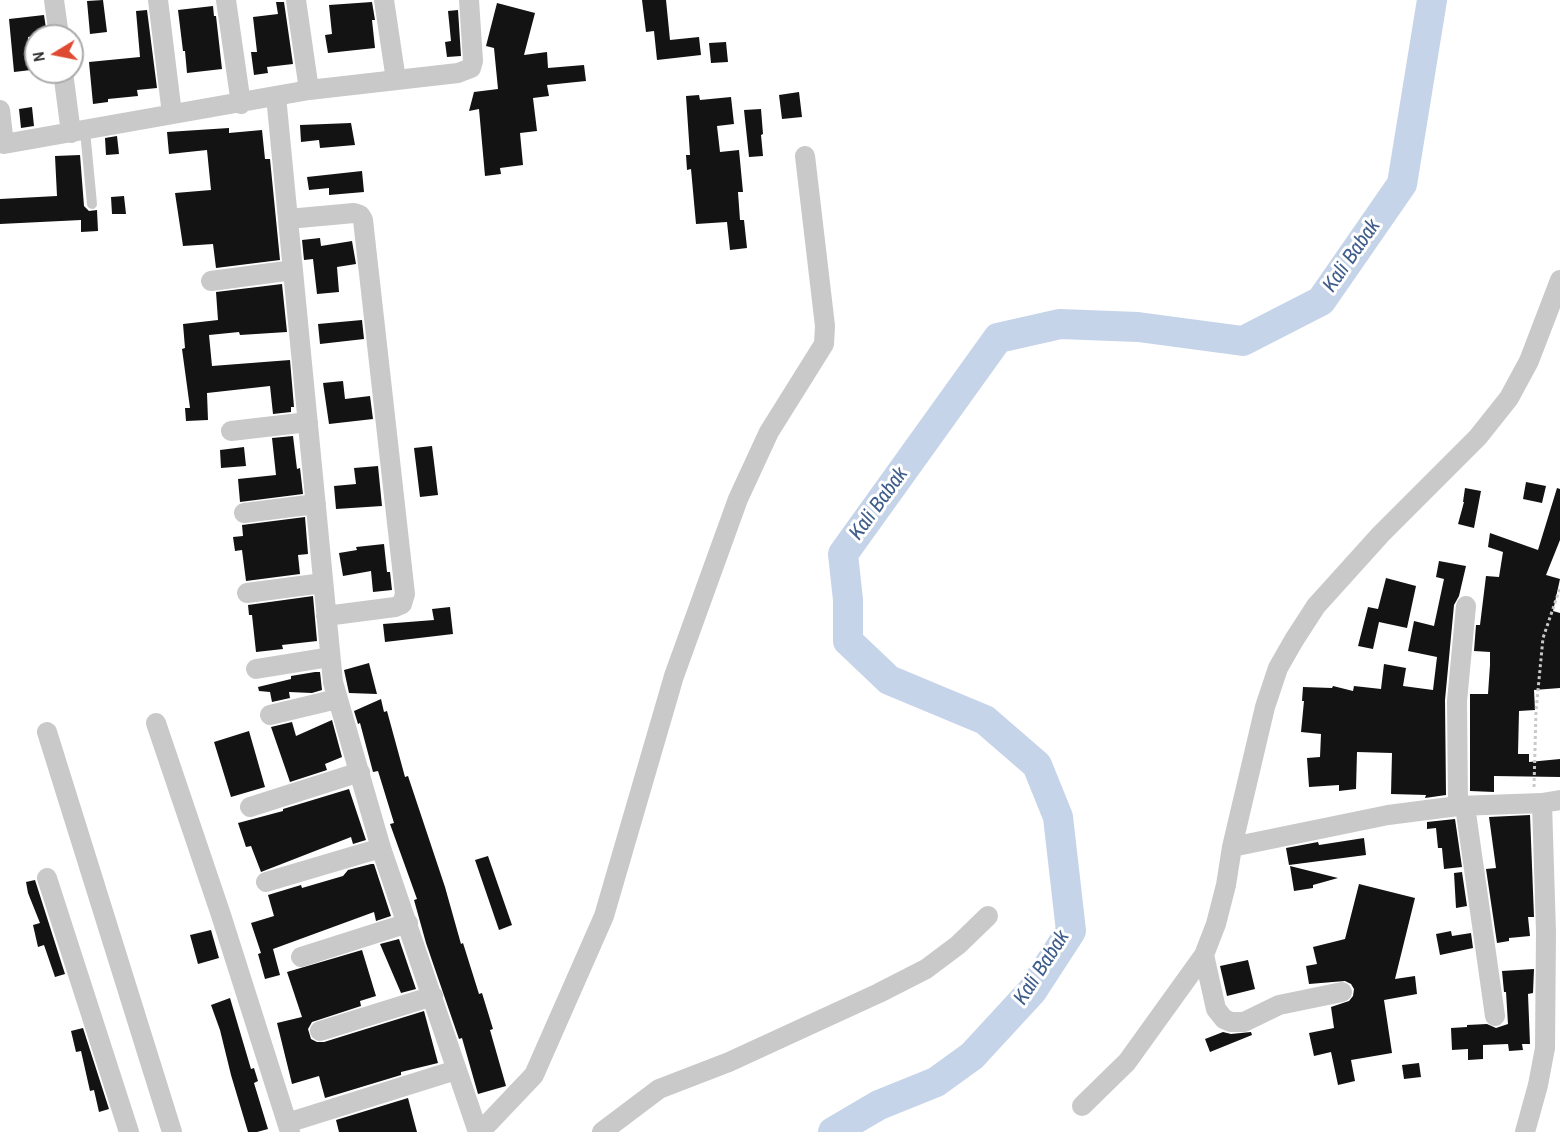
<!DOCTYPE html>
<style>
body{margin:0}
#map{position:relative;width:1560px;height:1132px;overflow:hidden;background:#fff;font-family:"Archivo Narrow",sans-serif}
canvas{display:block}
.north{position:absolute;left:24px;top:24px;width:60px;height:60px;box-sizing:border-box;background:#fff;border:2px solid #ababab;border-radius:50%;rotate:260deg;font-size:16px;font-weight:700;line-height:24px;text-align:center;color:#2c2c2c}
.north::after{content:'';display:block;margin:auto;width:21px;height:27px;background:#df4a33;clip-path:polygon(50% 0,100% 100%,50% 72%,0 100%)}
</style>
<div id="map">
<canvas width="1560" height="1132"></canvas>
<div class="north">N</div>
</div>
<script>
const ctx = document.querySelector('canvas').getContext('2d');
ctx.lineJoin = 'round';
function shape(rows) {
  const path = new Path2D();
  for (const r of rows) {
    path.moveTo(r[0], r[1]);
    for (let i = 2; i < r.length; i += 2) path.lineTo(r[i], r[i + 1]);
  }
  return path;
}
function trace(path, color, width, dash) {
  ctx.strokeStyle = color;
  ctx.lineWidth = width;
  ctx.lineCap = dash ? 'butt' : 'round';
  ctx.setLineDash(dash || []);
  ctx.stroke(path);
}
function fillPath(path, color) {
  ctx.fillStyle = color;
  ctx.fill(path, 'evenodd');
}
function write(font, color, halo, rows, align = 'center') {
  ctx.font = font + ' "Archivo Narrow",sans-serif';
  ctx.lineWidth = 6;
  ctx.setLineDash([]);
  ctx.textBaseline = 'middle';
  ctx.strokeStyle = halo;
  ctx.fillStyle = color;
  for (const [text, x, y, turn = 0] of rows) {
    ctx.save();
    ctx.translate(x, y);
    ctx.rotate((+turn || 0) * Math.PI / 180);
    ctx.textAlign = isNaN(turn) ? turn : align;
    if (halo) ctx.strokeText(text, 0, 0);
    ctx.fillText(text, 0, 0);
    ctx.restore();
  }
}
const river = shape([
 [833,1132,879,1105,936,1082,972,1056,1032,991,1071,931,1058,817,1037,765,985,720,889,680,848,641,848,600,843,554,998,338,1060,324,1138,327,1243,341,1321,301,1402,184,1432,0]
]);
const building = shape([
 [103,0,107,32,90,34,87,1],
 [642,0,666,0,670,40,699,37,701,55,657,60,654,31,646,32],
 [276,2,284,2,293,64,267,67,268,73,254,75,251,52,257,52,253,17,278,14],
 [372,2,375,20,372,20,375,48,328,53,325,35,332,34,329,5],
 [497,3,535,13,524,55,547,52,548,68,584,65,586,81,547,85,549,96,533,98,537,131,520,133,523,165,500,168,501,174,485,176,479,109,469,111,474,92,498,89,494,48,486,46],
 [213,6,214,16,216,16,222,69,187,73,185,51,183,51,178,10],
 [147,10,157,88,137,90,138,96,108,99,108,102,93,104,89,62,140,57,136,11],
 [458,10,461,56,447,57,445,42,451,41,448,11],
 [44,15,47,35,28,37,31,70,14,72,9,19],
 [726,42,728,62,711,63,709,43],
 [799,92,802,117,782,119,779,95],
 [699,95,700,100,731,97,734,124,717,126,720,152,739,150,743,192,738,192,740,220,744,220,747,248,730,250,727,222,696,224,691,169,687,170,686,155,690,155,686,96],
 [32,107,34,126,21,128,19,109],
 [761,109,763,134,761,135,763,156,749,157,744,110],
 [351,123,355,145,320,148,319,140,301,142,300,125],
 [229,128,229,133,262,130,265,159,270,159,280,260,216,268,213,244,183,246,175,193,211,190,207,150,169,154,167,132],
 [117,136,119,154,106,155,105,138],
 [80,155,84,206,89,211,97,210,98,231,81,232,81,220,0,224,0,199,57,196,55,156],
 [362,171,364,192,329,195,329,188,309,190,307,177],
 [124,196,126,214,112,214,111,197],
 [320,238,321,246,352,241,356,264,337,267,339,292,317,294,313,259,304,260,302,240],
 [282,284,287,332,240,335,239,332,209,335,212,366,290,360,294,407,291,407,291,412,273,414,270,386,207,393,208,420,186,421,185,408,190,408,182,349,185,348,183,324,218,320,216,292],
 [362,320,364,339,320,344,318,324],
 [343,381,345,399,370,396,373,419,329,424,323,383],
 [293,436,297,469,300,468,303,494,240,502,238,479,276,475,272,438],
 [432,446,438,495,420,497,414,448],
 [244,447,246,466,221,468,220,450],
 [378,466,382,506,336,509,334,486,356,484,354,468],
 [1526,482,1546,486,1542,503,1523,499],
 [1465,488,1481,491,1474,528,1458,524,1464,502,1463,502],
 [1557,488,1560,489,1560,540,1546,575,1560,579,1553,611,1560,613,1560,688,1534,690,1535,710,1519,711,1518,754,1529,754,1529,762,1560,759,1560,777,1494,776,1494,792,1470,791,1470,694,1488,694,1490,665,1490,652,1474,651,1476,625,1480,625,1486,576,1499,577,1503,552,1488,547,1490,533,1538,550],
 [305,517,308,554,298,555,300,574,246,581,242,550,235,551,233,537,243,536,242,525],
 [384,544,387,572,390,572,392,590,373,592,371,571,343,576,339,553,357,550,356,547],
 [1439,561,1466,566,1459,596,1454,605,1445,700,1446,795,1425,798,1426,795,1391,794,1392,753,1357,752,1356,789,1339,791,1339,785,1309,787,1307,758,1320,757,1321,734,1301,732,1304,701,1302,701,1303,687,1332,688,1333,686,1353,691,1354,686,1381,689,1384,664,1406,668,1403,686,1433,690,1437,657,1408,651,1414,621,1434,626,1444,579,1436,577],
 [1386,578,1416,586,1407,628,1379,622,1373,649,1358,646,1368,607,1378,609],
 [313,596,317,641,282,645,283,649,256,652,252,615,249,615,248,605],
 [450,607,453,634,385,642,383,624,434,620,432,609],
 [369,663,377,694,349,693,344,670],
 [315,672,320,672,322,690,312,693,289,692,290,698,272,702,270,692,259,691,258,687,291,679,291,676],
 [381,699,384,712,387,711,405,777,408,776,445,887,461,944,463,943,479,994,482,993,493,1029,490,1030,506,1086,478,1094,462,1038,459,1039,426,943,414,900,417,899,390,824,394,823,378,771,373,772,360,723,358,724,354,711],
 [332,720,342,757,325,764,327,770,290,782,271,727,292,722,296,736],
 [249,731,265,787,231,797,214,742],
 [349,789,366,840,353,844,351,837,261,872,251,846,246,847,238,823,283,811,283,809],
 [1530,815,1534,917,1528,917,1530,936,1509,938,1509,941,1497,943,1486,869,1496,868,1489,817],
 [1455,819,1462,867,1444,869,1442,848,1438,848,1436,828,1427,829,1427,822],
 [1364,838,1366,855,1289,865,1286,848,1318,842,1319,845],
 [488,856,512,925,499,930,475,860],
 [371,864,374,864,391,916,376,921,374,912,273,949,280,975,265,979,258,954,261,953,251,923,274,916,268,895,301,885,302,888,343,876,348,870],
 [1290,866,1338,878,1313,885,1313,888,1294,891],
 [1462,872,1467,906,1456,908,1454,873],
 [35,880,65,974,55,977,44,945,38,947,33,925,40,923,28,893,26,882],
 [1359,884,1415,898,1395,979,1415,976,1417,994,1384,1000,1392,1053,1351,1060,1355,1081,1338,1085,1331,1052,1314,1056,1309,1033,1334,1028,1331,1007,1349,1001,1353,996,1354,989,1351,984,1345,981,1309,984,1306,966,1317,964,1313,947,1345,939],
 [211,930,219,958,198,964,190,935],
 [1451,931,1452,936,1471,933,1473,948,1440,955,1436,934],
 [399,939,416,989,401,993,380,944],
 [362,950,376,996,360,1001,361,1006,312,1022,308,1029,311,1039,317,1042,324,1042,424,1011,438,1063,401,1072,401,1075,325,1098,319,1076,292,1084,277,1023,302,1017,287,972],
 [1248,960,1255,989,1227,996,1220,966],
 [1534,969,1533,993,1528,994,1530,1044,1522,1044,1523,1050,1509,1051,1508,1044,1483,1045,1483,1059,1468,1060,1468,1049,1452,1050,1451,1028,1467,1027,1467,1025,1487,1024,1496,1028,1508,1024,1506,992,1504,992,1502,971],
 [230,998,251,1069,254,1068,258,1081,254,1083,268,1129,257,1132,248,1132,231,1075,220,1030,211,1005],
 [83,1028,109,1109,99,1112,94,1090,90,1091,81,1051,76,1052,71,1031],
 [1223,1032,1231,1034,1251,1032,1252,1035,1210,1052,1205,1039],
 [1419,1063,1421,1077,1404,1079,1402,1065],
 [408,1098,417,1132,339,1132,336,1120]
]);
const path = shape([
 [1534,787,1536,711,1543,638,1560,588]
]);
const lane = shape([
 [85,131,92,204]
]);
const street = shape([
 [54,0,59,36],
 [158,0,172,114],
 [226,0,241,104],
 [296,0,309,90],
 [384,0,396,80],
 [63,72,71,133],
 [276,96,333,682,381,848,478,1132],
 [0,110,4,144,309,90,458,73,471,68,473,61,469,0],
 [288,219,354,213,360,215,363,220,405,594,402,604,395,607,326,616],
 [211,281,293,270],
 [231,431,308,422],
 [244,513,316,504],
 [247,593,323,583],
 [256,669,330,657],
 [270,715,337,699],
 [156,723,221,915,290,1132],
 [47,732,172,1132],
 [1458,806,1457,701,1466,606],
 [1465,806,1495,1016],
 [250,807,360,772],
 [1232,847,1388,815,1458,806,1542,803,1560,800],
 [47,878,129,1132],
 [266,882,381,848],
 [1204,955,1216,1009,1224,1019,1231,1022,1244,1022,1279,1005,1342,992],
 [301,957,408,923],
 [320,1031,433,996],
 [1082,1106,1127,1062,1204,955,1216,924,1226,885,1232,847,1265,707,1278,668,1294,640,1316,606,1381,534,1478,437,1509,398,1529,361,1560,280],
 [287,1123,456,1070],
 [480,1132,534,1075,604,916,674,676,738,499,769,432,824,344,825,326,805,156],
 [602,1132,659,1089,729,1062,879,993,926,969,958,945,988,916],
 [1525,1132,1538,1085,1545,1048,1546,932,1542,803]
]);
const waterNames = [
 ["Kali Babak",1352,256,-55],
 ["Kali Babak",879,504,-54],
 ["Kali Babak",1042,968,-57]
];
trace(river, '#c6d4e9', 30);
fillPath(building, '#131313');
trace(path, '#c9c9c9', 3, [3, 3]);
trace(lane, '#c9c9c9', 10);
trace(street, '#c9c9c9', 20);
write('italic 21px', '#3e5d8b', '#fff', waterNames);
</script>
